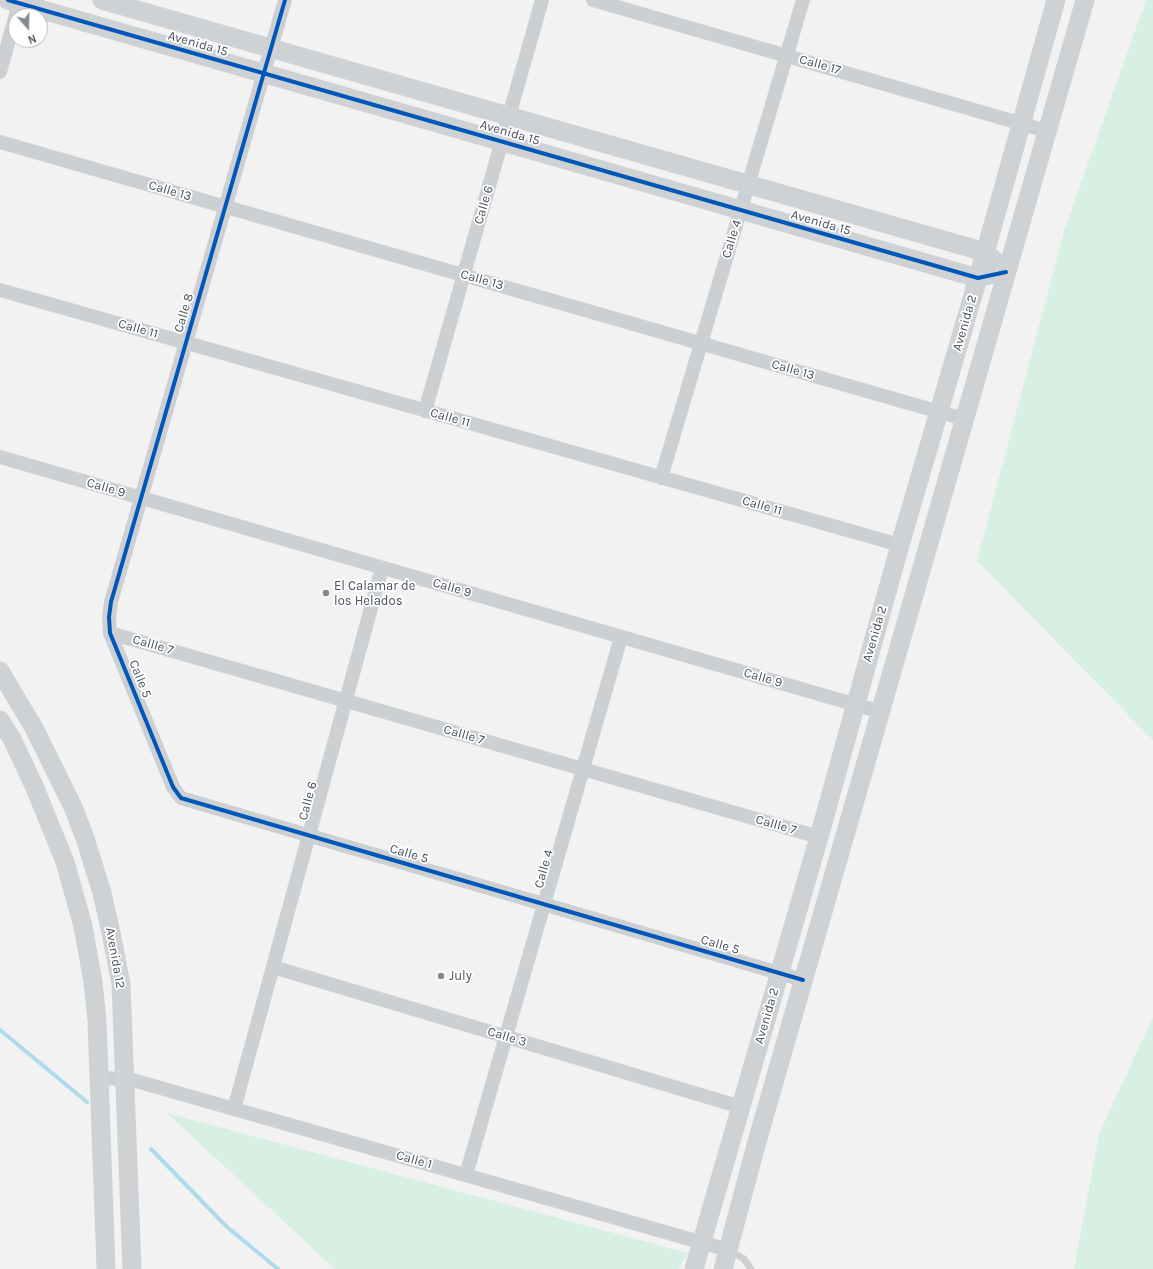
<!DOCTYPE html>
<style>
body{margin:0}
#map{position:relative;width:1153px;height:1269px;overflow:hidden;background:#f2f2f2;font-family:Karla,sans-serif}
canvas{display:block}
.north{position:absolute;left:8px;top:8px;width:40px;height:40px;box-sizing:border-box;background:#fff;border:1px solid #b6babf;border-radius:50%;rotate:160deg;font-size:11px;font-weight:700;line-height:16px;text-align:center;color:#49525e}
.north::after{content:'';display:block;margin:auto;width:14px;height:18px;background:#848a92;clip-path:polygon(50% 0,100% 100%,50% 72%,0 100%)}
</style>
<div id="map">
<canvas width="1153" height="1269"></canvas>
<div class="north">N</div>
</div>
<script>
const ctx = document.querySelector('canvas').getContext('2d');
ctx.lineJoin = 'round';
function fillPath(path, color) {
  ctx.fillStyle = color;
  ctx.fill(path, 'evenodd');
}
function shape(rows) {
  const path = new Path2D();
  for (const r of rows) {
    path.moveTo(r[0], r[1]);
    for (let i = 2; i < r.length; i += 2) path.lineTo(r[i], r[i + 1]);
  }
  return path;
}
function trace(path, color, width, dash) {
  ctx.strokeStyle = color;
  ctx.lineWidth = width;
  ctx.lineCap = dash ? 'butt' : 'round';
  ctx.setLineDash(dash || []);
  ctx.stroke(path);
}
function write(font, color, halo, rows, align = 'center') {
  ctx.font = font + ' Karla,sans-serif';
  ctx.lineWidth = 3.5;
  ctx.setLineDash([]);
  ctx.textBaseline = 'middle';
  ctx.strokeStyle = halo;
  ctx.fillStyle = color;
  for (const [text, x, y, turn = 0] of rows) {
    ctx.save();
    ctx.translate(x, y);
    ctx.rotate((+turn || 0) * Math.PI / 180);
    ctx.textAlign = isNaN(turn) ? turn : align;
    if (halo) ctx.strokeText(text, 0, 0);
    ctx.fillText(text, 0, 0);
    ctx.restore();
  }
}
const green = shape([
 [1146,0,1153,0,1153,740,977,561,1064,231],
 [1153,1017,1153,1269,1074,1269,1099,1134],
 [167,1113,688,1253,678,1269,335,1269]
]);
const stream = shape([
 [0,1030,87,1102],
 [151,1149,227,1227,278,1269]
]);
const lane = shape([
 [729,1250,744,1259,751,1269]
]);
const street = shape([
 [285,0,111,602,109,617,110,633,173,787,181,798,803,980],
 [593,0,1047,131],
 [0,72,20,0],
 [0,142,964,419],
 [0,290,900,545],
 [425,411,542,0],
 [0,457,881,712],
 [661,478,803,0],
 [110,633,819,837],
 [273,967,741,1107],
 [99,1078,129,1079,728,1250],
 [234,1109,382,568],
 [466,1175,621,637]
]);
const secondary = shape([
 [8,0,978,278,989,275],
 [102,0,985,252,994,260],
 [0,671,34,728,73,807,85,838,102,893,110,928,121,984,132,1269],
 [0,720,12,739,35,788,65,862,83,926,93,982,97,1021,106,1269],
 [694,1269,819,837,900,545,978,278,1056,0],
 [723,1269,756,1145,1085,0]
]);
const cycleway = shape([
 [8,0,978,278,1006,272],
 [285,0,111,602,109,617,110,633,173,787,181,798,803,980]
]);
const markers = [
 [326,593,4,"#848a92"],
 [441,976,4,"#848a92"]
];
const streetNames = [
 ["Avenida 15",198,44,16],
 ["Calle 17",820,65,16],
 ["Avenida 15",510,133,16],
 ["Calle 13",170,191,16],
 ["Calle 6",484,205,-74],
 ["Avenida 15",821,223,16],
 ["Calle 4",732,239,-73],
 ["Calle 13",482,280,16],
 ["Calle 8",184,313,-74],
 ["Avenida 2",965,323,-74],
 ["Calle 11",138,329,16],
 ["Calle 13",793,370,16],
 ["Calle 11",450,418,16],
 ["Calle 9",106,488,16],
 ["Calle 11",762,506,16],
 ["Calle 9",452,588,16],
 ["Avenida 2",875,634,-74],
 ["Callle 7",153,645,16],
 ["Calle 9",763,678,16],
 ["Calle 5",140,679,68],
 ["Callle 7",464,735,16],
 ["Calle 6",308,801,-75],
 ["Callle 7",776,825,16],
 ["Calle 5",409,854,16],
 ["Calle 4",544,869,-74],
 ["Calle 5",720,945,16],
 ["Avenida 12",115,958,80],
 ["Avenida 2",767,1016,-74],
 ["Calle 3",507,1037,17],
 ["Calle 1",414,1160,16]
];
const poiNames = [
 ["El Calamar de",334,586],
 ["los Helados",334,601],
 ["July",449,976]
];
fillPath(green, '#d7f0e3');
trace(stream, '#addaed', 4);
trace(lane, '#cdd0d3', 7);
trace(street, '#cdd0d3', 14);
trace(secondary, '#cfd2d4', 19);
trace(cycleway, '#0057b8', 4);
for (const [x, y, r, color] of markers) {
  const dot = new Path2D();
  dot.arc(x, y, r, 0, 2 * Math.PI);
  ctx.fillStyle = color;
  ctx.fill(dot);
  trace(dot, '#fff', 1.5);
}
write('13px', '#49525e', '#fff', streetNames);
write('13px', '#49525e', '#fff', poiNames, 'left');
</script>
